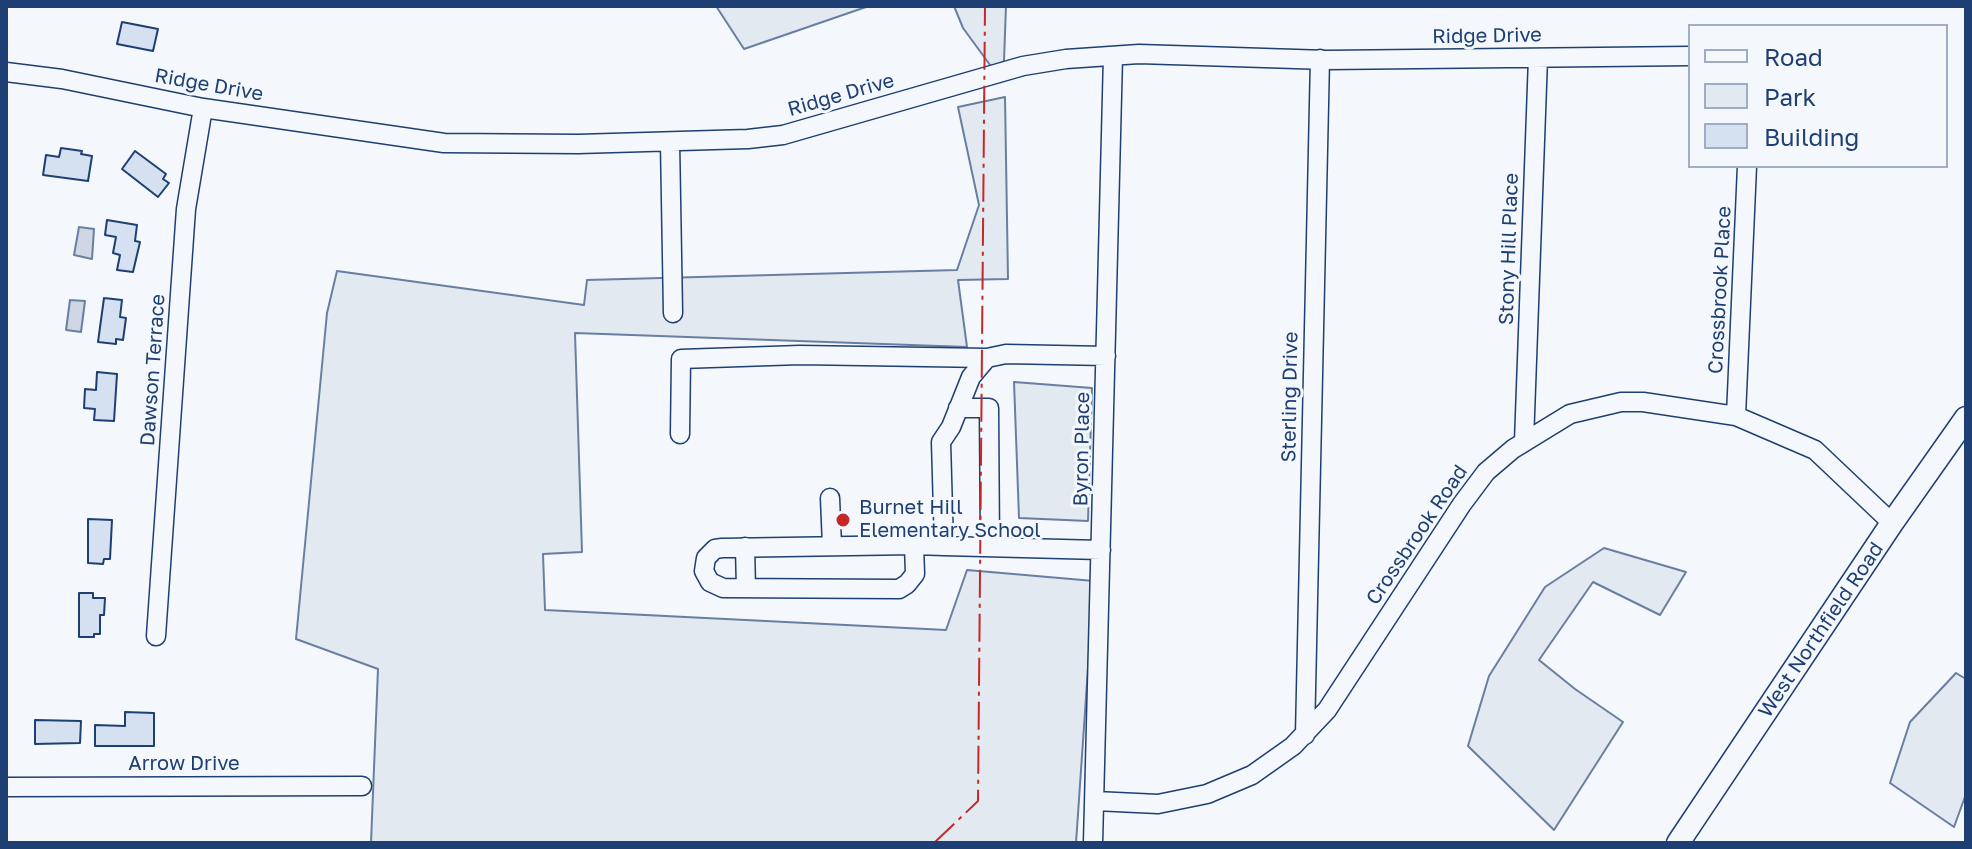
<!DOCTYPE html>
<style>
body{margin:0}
#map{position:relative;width:1972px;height:849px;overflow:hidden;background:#f4f7fb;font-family:"Golos Text",sans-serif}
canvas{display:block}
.frame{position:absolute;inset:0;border:8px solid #1d3f73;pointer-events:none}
.legend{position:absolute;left:1688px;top:24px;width:260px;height:144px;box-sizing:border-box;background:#f4f7fb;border:2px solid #9eadc5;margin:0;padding:10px 14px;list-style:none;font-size:24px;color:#1d3f73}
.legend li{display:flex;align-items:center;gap:16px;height:40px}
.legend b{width:40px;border:2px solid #9eadc5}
</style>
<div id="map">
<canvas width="1972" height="849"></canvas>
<div class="frame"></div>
<ul class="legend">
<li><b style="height:10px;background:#f4f7fb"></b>Road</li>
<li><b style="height:22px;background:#e3e9f0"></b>Park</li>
<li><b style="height:22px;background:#d5e0f0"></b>Building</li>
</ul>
</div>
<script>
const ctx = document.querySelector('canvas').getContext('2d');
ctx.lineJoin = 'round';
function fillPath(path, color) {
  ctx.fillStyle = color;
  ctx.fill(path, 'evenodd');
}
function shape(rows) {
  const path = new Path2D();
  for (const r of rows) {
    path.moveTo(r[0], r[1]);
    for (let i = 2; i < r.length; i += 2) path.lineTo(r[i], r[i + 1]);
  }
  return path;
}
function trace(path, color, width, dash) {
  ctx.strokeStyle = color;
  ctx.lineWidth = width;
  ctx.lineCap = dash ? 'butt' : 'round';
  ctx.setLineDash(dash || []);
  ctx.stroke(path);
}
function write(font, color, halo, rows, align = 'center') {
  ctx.font = font + ' "Golos Text",sans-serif';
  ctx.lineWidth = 6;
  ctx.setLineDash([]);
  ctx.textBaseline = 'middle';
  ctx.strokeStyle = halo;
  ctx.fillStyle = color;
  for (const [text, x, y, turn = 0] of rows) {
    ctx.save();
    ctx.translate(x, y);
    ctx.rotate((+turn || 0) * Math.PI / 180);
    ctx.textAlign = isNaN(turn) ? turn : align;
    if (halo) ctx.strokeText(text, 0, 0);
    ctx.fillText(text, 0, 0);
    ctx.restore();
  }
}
const green = shape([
 [716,6,869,6,744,49,716,6],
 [954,6,1006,6,1004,61,993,69,963,28,954,6],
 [1005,97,1008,279,958,280,967,347,575,333,582,552,543,554,545,610,946,630,967,570,1094,581,1076,843,371,843,378,669,296,639,327,313,337,271,584,305,587,280,957,270,979,205,958,107,1005,97],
 [1014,382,1092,388,1088,521,1019,518,1014,382],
 [1604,548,1686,572,1660,615,1593,582,1539,660,1575,689,1623,722,1554,830,1468,746,1489,676,1545,587,1604,548],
 [1956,673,1966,679,1966,794,1954,827,1890,783,1910,722,1956,673]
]);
const water = shape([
 [79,227,94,229,92,259,74,255,79,227],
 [70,300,85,301,81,332,66,330,70,300]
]);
const building = shape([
 [122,22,158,29,153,51,117,44,122,22],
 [61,148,82,151,81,154,92,156,88,181,43,175,46,155,59,157,61,148],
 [135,151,166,174,163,179,169,183,158,197,122,169,135,151],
 [107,220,137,225,135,241,140,242,133,272,117,270,120,255,113,253,116,237,105,235,107,220],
 [104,298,122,300,120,317,126,318,123,340,116,339,116,344,98,342,104,298],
 [97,372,117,374,114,421,94,420,95,409,84,408,85,389,96,390,97,372],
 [88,519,112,520,110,559,104,559,103,564,88,563,88,519],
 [79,593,93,593,93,598,105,598,104,615,100,615,100,634,94,634,94,637,79,637,79,593],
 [125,712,154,713,154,746,95,746,95,725,125,726,125,712],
 [35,720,81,721,80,743,35,744,35,720]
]);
const minor = shape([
 [6,72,62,79,203,108,444,143,578,144,748,139,783,135,1023,66,1066,59,1139,54,1327,60,1690,56],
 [670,142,673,313],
 [958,408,989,408,990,547],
 [1736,416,1747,166],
 [680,434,681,359,800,355,987,358],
 [1524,442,1538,58],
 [830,498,832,546],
 [914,545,915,574,907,584,899,589,723,588,710,582,704,571,706,558,715,549,722,548,914,545,944,546],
 [745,547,746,588],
 [1101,550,944,546,941,442,951,427,971,377,987,358,1006,354,1106,356],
 [156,636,186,209,203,108],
 [1305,735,1320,59],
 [6,787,362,786],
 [1095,801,1158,804,1207,794,1252,775,1293,746,1327,710,1462,504,1486,472,1513,449,1570,414,1621,402,1643,402,1736,416,1815,450,1892,523],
 [1093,843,1113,56]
]);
const major = shape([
 [1678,843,1892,523,1966,418]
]);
const power = shape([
 [934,843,978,801,985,6]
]);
const markers = [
 [843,520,8,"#c62828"]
];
const streetNames = [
 ["Ridge Drive",1487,36,-1],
 ["Ridge Drive",209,85,10],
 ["Ridge Drive",841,95,-16],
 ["Stony Hill Place",1509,249,-88],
 ["Crossbrook Place",1720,290,-87],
 ["Dawson Terrace",153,370,-86],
 ["Sterling Drive",1290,397,-89],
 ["Byron Place",1082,449,-89],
 ["Crossbrook Road",1417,535,-56],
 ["West Northfield Road",1821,630,-56],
 ["Arrow Drive",184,764]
];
const poiNames = [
 ["Burnet Hill",859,508],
 ["Elementary School",859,531]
];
fillPath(green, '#e3e9f0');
trace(green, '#687fa3', 2);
fillPath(water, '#cfd7e4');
trace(water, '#687fa3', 2);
fillPath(building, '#d5e0f0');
trace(building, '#1d3f73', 2);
trace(minor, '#1d3f73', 21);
trace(major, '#1d3f73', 25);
trace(minor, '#f4f7fb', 18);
trace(major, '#f4f7fb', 22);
trace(power, '#c62828', 2, [28, 6, 4, 6]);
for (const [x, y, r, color] of markers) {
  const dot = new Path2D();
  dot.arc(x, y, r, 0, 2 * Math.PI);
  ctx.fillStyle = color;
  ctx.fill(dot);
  trace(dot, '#f4f7fb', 3);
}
write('20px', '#1d3f73', '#f4f7fb', streetNames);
write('20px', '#1d3f73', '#f4f7fb', poiNames, 'left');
</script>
